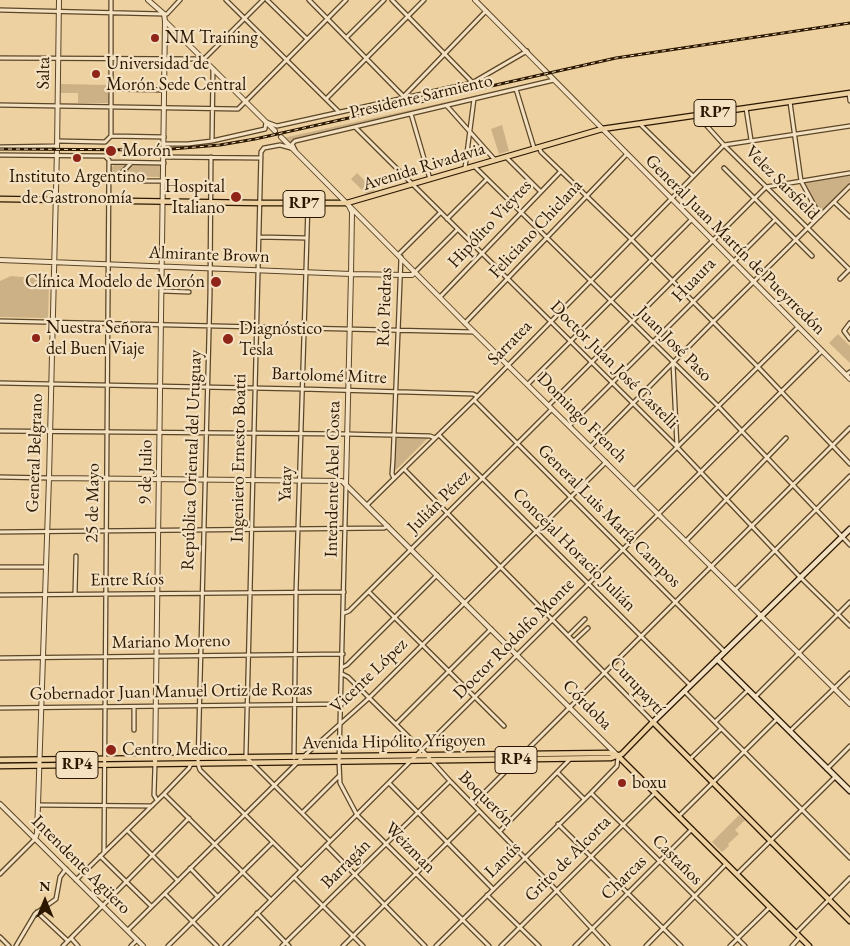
<!DOCTYPE html>
<meta charset="utf-8">
<style>
body{margin:0}
#map{position:relative;width:850px;height:946px;overflow:hidden;background:#edd1a1;font-family:"EB Garamond",serif}
canvas{display:block}
.north{position:absolute;left:20px;top:876px;width:50px;height:50px;-webkit-text-stroke:4px #f3e1c2;paint-order:stroke;rotate:0deg;font-size:14px;font-weight:700;line-height:20px;text-align:center;color:#2b1700}
.north::after{content:'';display:block;margin:auto;width:18px;height:22px;background:#2b1700;clip-path:polygon(50% 0,100% 100%,50% 72%,0 100%)}
</style>
<div id="map">
<canvas width="850" height="946"></canvas>
<div class="north">N</div>
</div>
<script>
const ctx = document.querySelector('canvas').getContext('2d');
ctx.lineJoin = 'round';
function fillPath(path, color) {
  ctx.fillStyle = color;
  ctx.fill(path, 'evenodd');
}
function shape(rows) {
  const path = new Path2D();
  for (const r of rows) {
    path.moveTo(r[0], r[1]);
    for (let i = 2; i < r.length; i += 2) path.lineTo(r[i], r[i + 1]);
  }
  return path;
}
function trace(path, color, width, dash) {
  ctx.strokeStyle = color;
  ctx.lineWidth = width;
  ctx.lineCap = dash ? 'butt' : 'round';
  ctx.setLineDash(dash || []);
  ctx.stroke(path);
}
function write(font, color, halo, rows, align = 'center') {
  ctx.font = font + ' "EB Garamond",serif';
  ctx.lineWidth = 4.5;
  ctx.setLineDash([]);
  ctx.textBaseline = 'middle';
  ctx.strokeStyle = halo;
  ctx.fillStyle = color;
  for (const [text, x, y, turn = 0] of rows) {
    ctx.save();
    ctx.translate(x, y);
    ctx.rotate((+turn || 0) * Math.PI / 180);
    ctx.textAlign = isNaN(turn) ? turn : align;
    if (halo) ctx.strokeText(text, 0, 0);
    ctx.fillText(text, 0, 0);
    ctx.restore();
  }
}
const green = shape([
 [61,84,108,85,108,103,78,103,78,93,61,93],
 [524,85,289,142,283,138,446,102],
 [502,125,509,151,499,154,491,129],
 [115,164,160,165,162,170,161,177,118,176,113,178,111,177,111,168],
 [357,173,375,191,366,194,351,179],
 [850,173,850,183,820,216,801,181],
 [11,276,34,278,43,285,49,286,48,318,0,317,0,281],
 [838,334,850,346,850,363,829,343],
 [395,438,428,438,394,472],
 [739,815,745,820,735,830,739,834,728,844,729,846,722,852,712,842]
]);
const minor = shape([
 [226,0,338,111],
 [267,0,307,39],
 [309,0,405,98],
 [392,0,472,82],
 [0,10,164,14,167,14,180,0],
 [347,37,384,0],
 [0,58,204,59,263,0],
 [111,89,164,90],
 [516,89,534,148],
 [849,93,850,101],
 [404,96,486,11],
 [326,99,424,0],
 [790,102,801,181,820,216],
 [0,105,238,109,346,0],
 [447,106,495,160],
 [746,108,751,140],
 [411,114,430,179],
 [697,115,724,145,850,270],
 [640,124,693,176],
 [355,127,677,447,800,577,850,626],
 [111,136,111,0],
 [57,141,105,142,111,136,164,137],
 [212,141,213,69],
 [164,144,188,144,212,141,265,129,266,122,277,126,472,83,527,51],
 [0,147,57,146],
 [539,147,541,152,631,239,758,367,850,464],
 [291,148,280,145,264,148,261,152,246,755,246,757,330,841],
 [295,150,292,144,295,141,554,80],
 [0,155,105,156,109,160,104,852],
 [164,157,261,158],
 [211,157,210,293,198,764,200,770,301,870],
 [506,157,540,191],
 [109,162,164,163],
 [474,166,718,406,850,545],
 [465,168,474,99],
 [724,168,812,256],
 [115,180,131,163],
 [109,181,164,181],
 [834,202,850,217],
 [447,219,487,179],
 [259,237,307,238],
 [398,255,440,213],
 [415,272,457,230],
 [840,279,850,269],
 [162,291,189,292],
 [440,297,561,171],
 [0,321,474,332],
 [465,323,626,155],
 [850,323,844,331,850,339],
 [673,363,677,447],
 [846,375,850,372],
 [0,383,302,389,473,394,477,396],
 [528,384,691,220],
 [474,400,725,652],
 [549,405,766,187,850,173],
 [570,425,775,220],
 [0,431,347,434,430,436,435,438],
 [439,435,690,685],
 [591,446,713,322,850,186],
 [404,469,653,722],
 [0,477,49,478],
 [394,478,392,474,393,460,401,257],
 [346,486,339,762,340,783,357,815,489,946],
 [635,489,798,327],
 [367,505,474,400,724,145,850,126],
 [0,532,384,528,388,526],
 [686,541,786,438],
 [0,567,46,567],
 [735,590,850,476],
 [369,592,504,726],
 [75,594,76,556],
 [0,595,344,592],
 [344,613,349,611,552,409],
 [569,635,585,619],
 [574,641,588,628],
 [0,658,343,654],
 [343,667,347,665,437,575],
 [342,674,348,677,422,750,450,781,557,891,608,946],
 [684,691,850,858],
 [755,697,850,602],
 [134,707,134,730],
 [0,708,342,704],
 [715,722,748,690],
 [396,724,491,629],
 [790,731,850,673],
 [523,754,850,428],
 [294,758,296,592,308,204],
 [690,759,721,729],
 [155,764,154,795,157,800],
 [827,769,850,746],
 [558,773,584,799],
 [389,783,493,889],
 [591,793,745,946],
 [164,794,271,900],
 [473,804,517,760],
 [38,805,152,806],
 [302,813,339,776],
 [679,816,777,719],
 [558,824,681,946],
 [127,830,178,881],
 [500,831,570,759],
 [326,845,425,946],
 [100,856,151,906],
 [190,868,218,897],
 [0,874,35,839],
 [737,874,835,777],
 [294,877,363,946],
 [76,880,164,794,189,768,191,764],
 [165,894,217,946],
 [487,895,539,946],
 [37,912,68,941],
 [257,913,289,946],
 [128,930,303,757,369,698,606,462],
 [796,933,850,878],
 [0,937,9,946],
 [71,938,78,946],
 [16,946,35,914,56,899,60,877,66,869],
 [63,946,189,818],
 [131,946,137,940],
 [168,946,272,843],
 [225,946,822,351],
 [282,946,450,781],
 [343,946,479,811],
 [436,946,591,793,617,766,618,757],
 [501,946,655,793],
 [575,946,692,829],
 [646,946,726,864],
 [730,946,770,907],
 [792,946,800,937]
]);
const tertiary = shape([
 [148,0,164,14,165,21,155,764],
 [475,0,850,379],
 [165,21,275,131],
 [281,137,465,323,850,704],
 [0,260,351,274,406,275,412,275,415,272],
 [49,478,342,481,618,756],
 [346,484,351,274,352,212,349,206],
 [0,804,143,946],
 [35,839,37,833,38,805,49,478,57,149,59,0]
]);
const secondary = shape([
 [717,659,850,791],
 [653,722,850,529]
]);
const primary = shape([
 [0,199,260,203,347,203,602,129,850,93],
 [618,756,809,946],
 [0,760,609,753,617,755],
 [0,766,611,758,622,754,653,722,850,921]
]);
const rail = shape([
 [0,149,159,150,220,145,255,139,616,58,850,23]
]);
const markers = [
 [155,38,5,"#8f2418"],
 [96,74,5,"#8f2418"],
 [111,151,6,"#8f2418"],
 [77,158,5,"#8f2418"],
 [236,197,6,"#8f2418"],
 [216,282,6,"#8f2418"],
 [36,338,5,"#8f2418"],
 [228,339,6,"#8f2418"],
 [111,750,6,"#8f2418"],
 [622,783,5,"#8f2418"]
];
const shields = [
 [715,113,42],
 [304,204,42],
 [516,760,42],
 [77,765,42]
];
const shieldNames = [
 ["RP7",715,113],
 ["RP7",304,204],
 ["RP4",516,760],
 ["RP4",77,765]
];
const poiNames = [
 ["NM Training",165,38],
 ["Universidad de",106,64],
 ["Morón Sede Central",106,85],
 ["Morón",122,151],
 ["Instituto Argentino",77,177,"center"],
 ["de Gastronomía",77,198,"center"],
 ["Hospital",225,187,"right"],
 ["Italiano",225,208,"right"],
 ["Clínica Modelo de Morón",205,282,"right"],
 ["Nuestra Señora",46,328],
 ["del Buen Viaje",46,349],
 ["Diagnóstico",239,329],
 ["Tesla",239,350],
 ["Centro Medico",122,750],
 ["boxu",632,783]
];
const streetNames = [
 ["Salta",44,73,-89],
 ["Presidente Sarmiento",421,97,-13],
 ["Avenida Rivadavia",424,167,-17],
 ["Velez Sarsfield",782,183,45],
 ["Hipólito Vieytes",490,224,-47],
 ["Feliciano Chiclana",536,229,-47],
 ["General Juan Martín de Pueyrredón",735,245,45],
 ["Almirante Brown",209,255,2],
 ["Huaura",694,280,-46],
 ["Río Piedras",385,307,-88],
 ["Sarratea",510,343,-46],
 ["Juan José Paso",674,344,45],
 ["Doctor Juan José Castelli",614,365,45],
 ["Bartolomé Mitre",329,376,2],
 ["Domingo French",582,418,45],
 ["General Belgrano",35,453,-88],
 ["Ingeniero Ernesto Boatti",239,458,-89],
 ["República Oriental del Uruguay",192,460,-88],
 ["9 de Julio",146,472,-89],
 ["Intendente Abel Costa",333,479,-89],
 ["Yatay",286,484,-88],
 ["Julián Pérez",439,502,-45],
 ["25 de Mayo",93,503,-89],
 ["General Luis María Campos",609,516,45],
 ["Concejal Horacio Julián",574,550,45],
 ["Entre Ríos",127,580,-1],
 ["Doctor Rodolfo Monte",514,639,-45],
 ["Mariano Moreno",171,642,-1],
 ["Vicente López",369,676,-44],
 ["Curupaytí",637,686,47],
 ["Gobernador Juan Manuel Ortiz de Rozas",171,692,-1],
 ["Córdoba",587,705,45],
 ["Avenida Hipólito Yrigoyen",394,742,-1],
 ["Boquerón",486,799,45],
 ["Weizman",410,848,45],
 ["Grito de Alcorta",568,859,-45],
 ["Lanús",503,860,-45],
 ["Castaños",677,860,45],
 ["Barragán",346,864,-45],
 ["Intendente Agüero",81,865,45],
 ["Charcas",624,878,-44]
];
fillPath(green, '#ccb186');
trace(minor, '#5c4628', 5.5);
trace(tertiary, '#5c4628', 6);
trace(secondary, '#2b1700', 7);
trace(primary, '#2b1700', 7);
trace(minor, '#f3e1c2', 3);
trace(tertiary, '#f3e1c2', 4);
trace(secondary, '#f3e1c2', 4.5);
trace(primary, '#edd1a1', 4.5);
trace(rail, '#2b1700', 3);
trace(rail, '#f3e1c2', 1, [4]);
for (const [x, y, r, color] of markers) {
  const dot = new Path2D();
  dot.arc(x, y, r, 0, 2 * Math.PI);
  ctx.fillStyle = color;
  ctx.fill(dot);
  trace(dot, '#f3e1c2', 2);
}
for (const [x, y, w] of shields) {
  const box = new Path2D();
  box.roundRect(x - w / 2, y - 13.5, w, 27, 4);
  ctx.fillStyle = '#f3e1c2';
  ctx.fill(box);
  trace(box, '#2b1700', 1);
}
write('bold 16px', '#2b1700', null, shieldNames);
write('18px', '#2b1700', '#f3e1c2', poiNames, 'left');
write('18px', '#2b1700', '#f3e1c2', streetNames);
</script>
